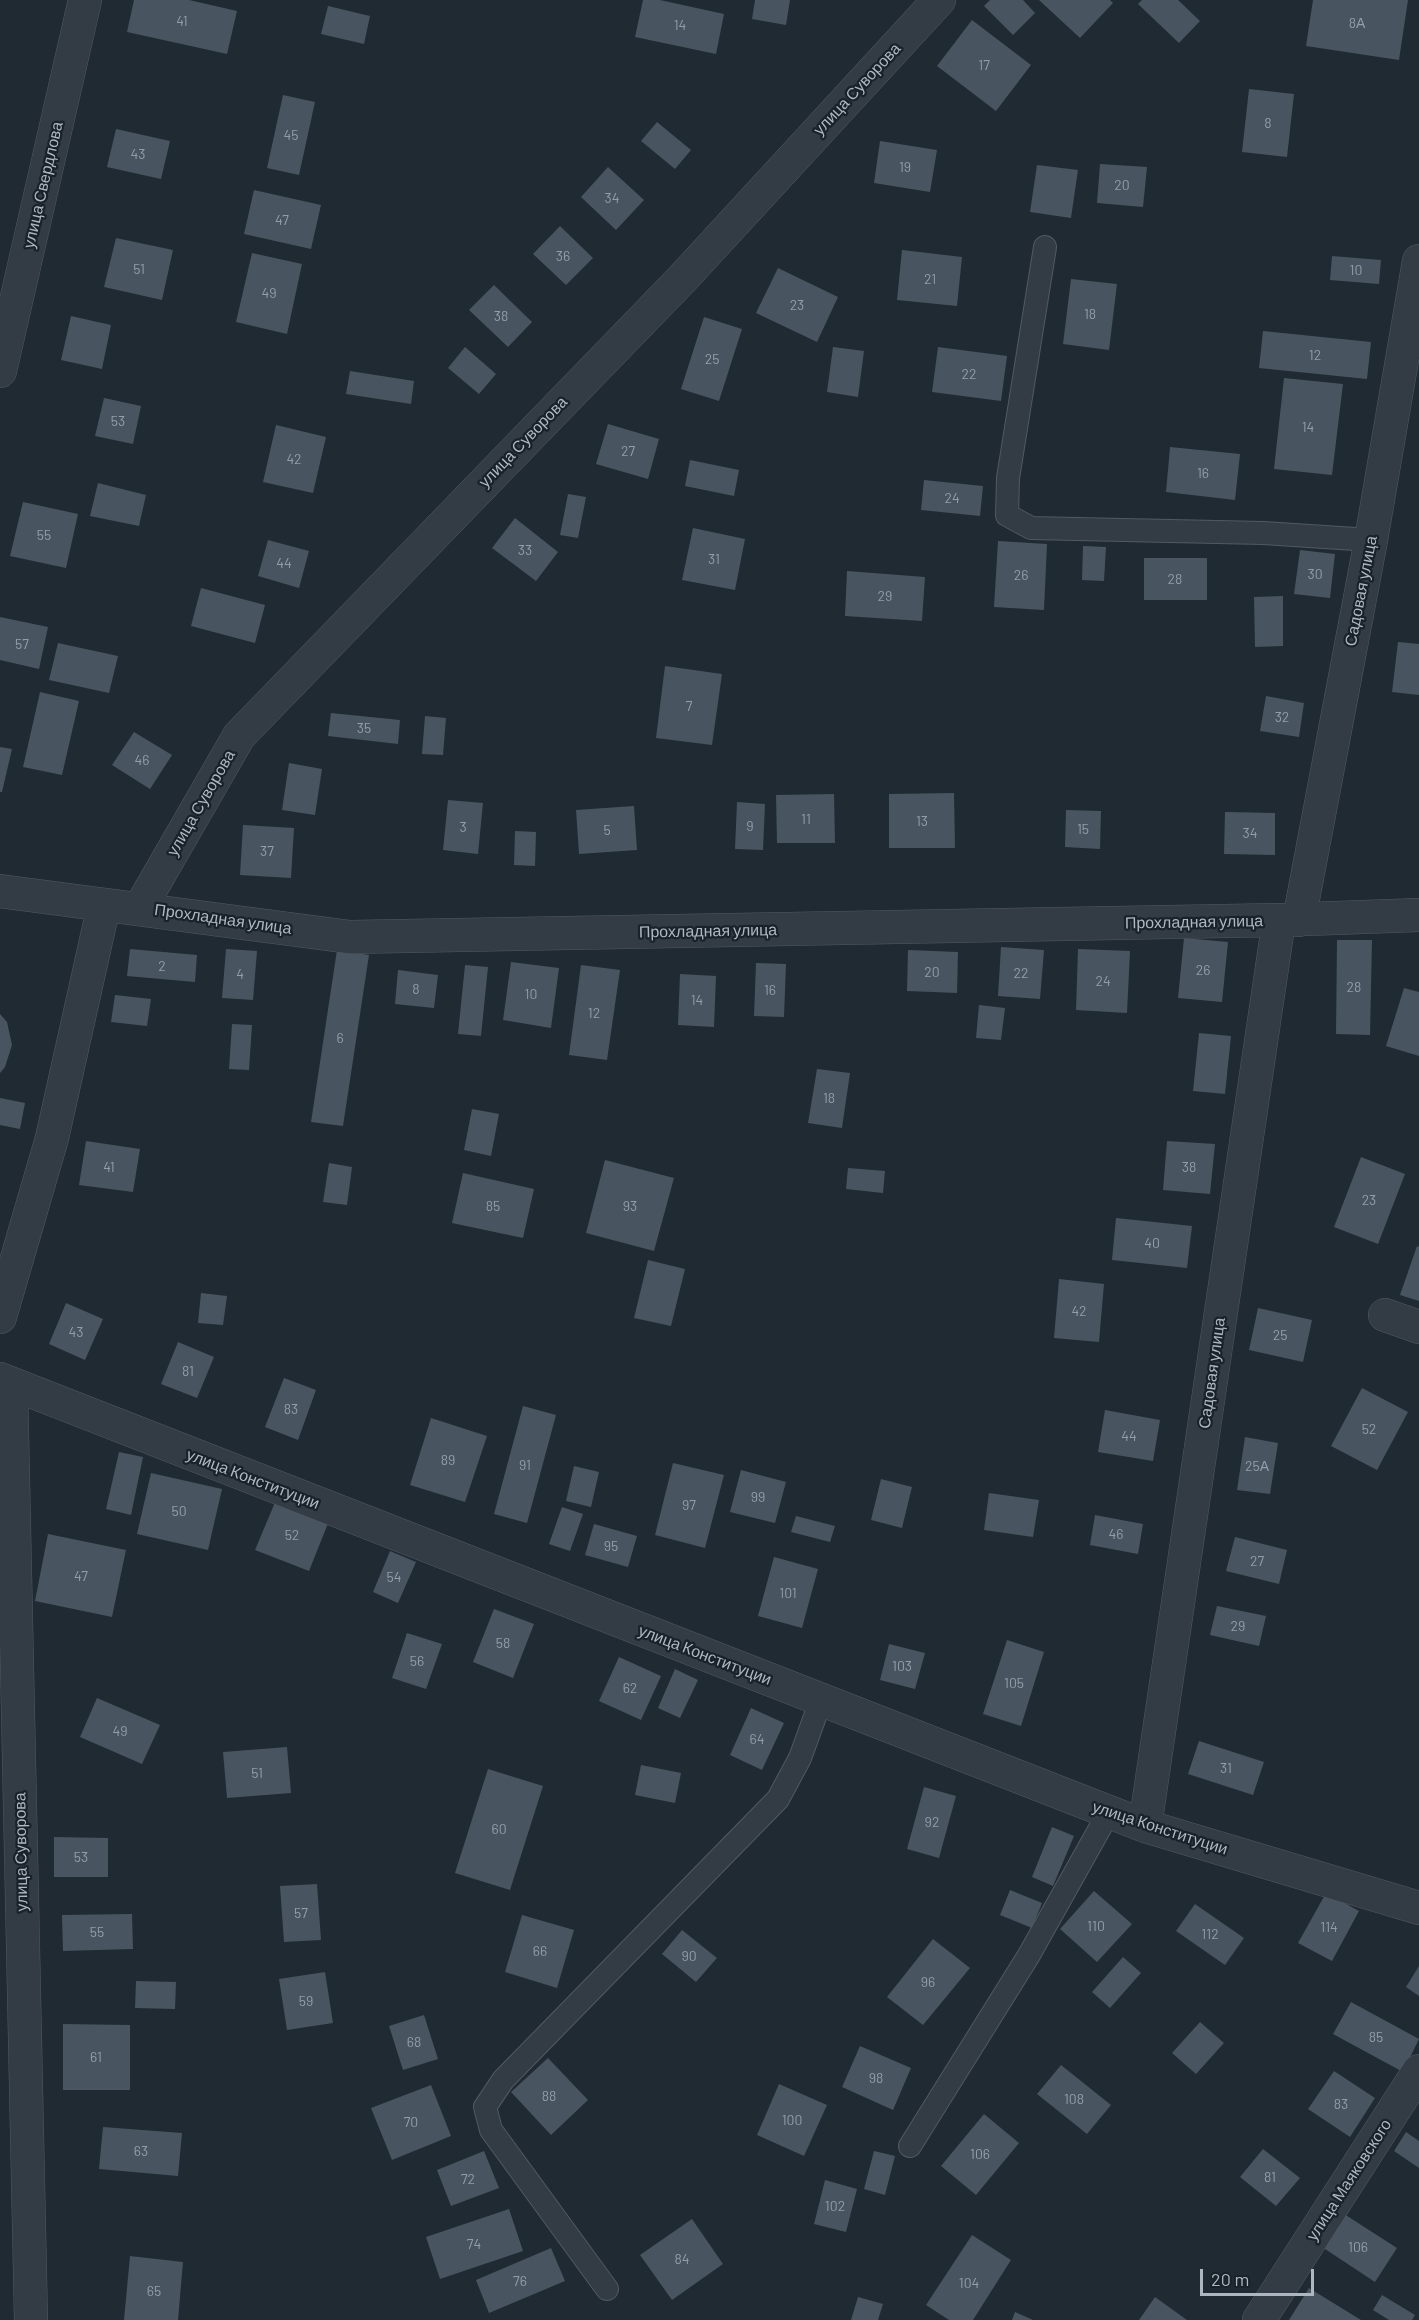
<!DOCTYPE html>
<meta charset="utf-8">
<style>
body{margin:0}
#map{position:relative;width:1419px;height:2320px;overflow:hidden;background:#202a33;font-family:Barlow,sans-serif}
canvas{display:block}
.scale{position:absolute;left:1200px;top:2269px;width:114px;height:27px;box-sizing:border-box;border:3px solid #adb7c2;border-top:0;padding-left:8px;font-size:18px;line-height:21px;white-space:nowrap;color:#adb7c2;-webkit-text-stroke:4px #192129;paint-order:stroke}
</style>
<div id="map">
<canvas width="1419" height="2320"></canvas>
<div class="scale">20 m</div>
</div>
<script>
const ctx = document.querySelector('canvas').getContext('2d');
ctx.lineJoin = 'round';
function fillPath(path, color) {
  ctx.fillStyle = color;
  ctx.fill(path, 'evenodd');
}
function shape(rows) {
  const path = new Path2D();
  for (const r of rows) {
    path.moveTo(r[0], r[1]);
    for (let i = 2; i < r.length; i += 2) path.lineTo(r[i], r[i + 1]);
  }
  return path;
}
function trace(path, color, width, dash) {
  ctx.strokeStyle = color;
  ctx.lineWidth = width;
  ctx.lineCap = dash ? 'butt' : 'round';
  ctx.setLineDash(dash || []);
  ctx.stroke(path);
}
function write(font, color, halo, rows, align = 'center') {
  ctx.font = font + ' Barlow,sans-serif';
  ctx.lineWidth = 4.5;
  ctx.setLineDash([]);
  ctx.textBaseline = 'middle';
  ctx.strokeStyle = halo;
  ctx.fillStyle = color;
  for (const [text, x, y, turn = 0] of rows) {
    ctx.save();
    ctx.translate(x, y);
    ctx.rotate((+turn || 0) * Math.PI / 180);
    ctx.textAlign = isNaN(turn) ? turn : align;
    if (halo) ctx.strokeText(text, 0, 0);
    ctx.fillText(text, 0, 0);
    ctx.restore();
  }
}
const building = shape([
 [134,0,189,0,237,11,227,54,127,32],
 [643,0,660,0,724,14,716,54,635,37],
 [755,0,790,0,786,25,752,19],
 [990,0,1023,0,1035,13,1013,35,984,6],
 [1039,0,1110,0,1113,3,1080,38],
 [1142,0,1178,0,1200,21,1179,43,1138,4],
 [1313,0,1408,0,1399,60,1306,46],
 [328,6,370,16,364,44,321,34],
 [972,20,1031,65,996,111,937,66],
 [1249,89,1294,94,1287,157,1242,152],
 [283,95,315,102,299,175,267,168],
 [657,122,691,150,675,169,641,141],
 [116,129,170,141,161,179,107,167],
 [880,141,937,150,930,192,874,183],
 [1100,164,1147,167,1143,207,1097,203],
 [1037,165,1078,170,1071,218,1030,212],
 [608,167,644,200,616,230,581,197],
 [254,190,321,205,311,249,244,234],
 [560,226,593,258,566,285,533,254],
 [116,238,173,250,162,300,104,287],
 [902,250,962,257,957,306,897,300],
 [252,253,302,264,287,334,236,322],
 [1332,256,1381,260,1379,284,1330,280],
 [778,268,838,297,817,342,756,313],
 [1071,279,1117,284,1109,350,1063,344],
 [494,285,532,322,508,347,469,310],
 [71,316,111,325,102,369,61,360],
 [704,317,742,329,719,401,681,389],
 [1263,331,1371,342,1367,379,1259,368],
 [465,347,496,374,479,394,448,368],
 [833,347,864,351,858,397,827,392],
 [938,347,1007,356,1001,401,932,392],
 [350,371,414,381,411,404,346,394],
 [1284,378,1343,384,1332,475,1274,469],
 [104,398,141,406,133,444,95,436],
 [608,424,659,439,648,479,596,464],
 [276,425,326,437,313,493,263,482],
 [1170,447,1240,454,1235,500,1166,492],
 [690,460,739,470,734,496,685,486],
 [924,480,983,486,980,516,921,510],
 [98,483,146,495,139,526,90,516],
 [568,494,586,497,578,538,560,535],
 [23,502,78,514,66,568,10,556],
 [515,518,558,552,536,581,492,548],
 [693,528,745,539,735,590,682,580],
 [268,540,309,551,299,588,258,576],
 [998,541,1047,544,1044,610,994,607],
 [1083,546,1106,547,1104,581,1082,580],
 [1300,550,1335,554,1330,598,1294,594],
 [1144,558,1207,558,1207,600,1144,600],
 [847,571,925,577,922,621,845,616],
 [201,588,265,605,255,643,191,626],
 [1283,596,1283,646,1255,647,1254,597],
 [0,617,48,627,39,669,0,660],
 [1398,642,1419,644,1419,695,1392,692],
 [58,643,118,656,109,693,49,680],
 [665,666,722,674,712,745,656,738],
 [40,692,79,701,62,775,23,767],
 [1266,696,1304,703,1299,737,1260,731],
 [331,713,400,720,398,744,328,736],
 [425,716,446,718,443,755,422,754],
 [134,732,172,755,150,789,112,765],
 [0,747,12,749,2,792,0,792],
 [289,763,322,769,315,815,282,810],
 [954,793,955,848,889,848,889,794],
 [834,794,835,843,777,843,776,795],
 [448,800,483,803,478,854,443,850],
 [737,802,765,804,763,850,735,849],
 [634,806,637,850,579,854,576,810],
 [1066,810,1101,811,1100,849,1065,847],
 [1225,812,1275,813,1275,855,1224,854],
 [243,825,294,828,291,878,240,875],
 [515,831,536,832,535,866,514,865],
 [1184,938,1228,942,1222,1002,1178,998],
 [1337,940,1372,940,1370,1035,1336,1034],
 [1001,947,1044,950,1040,999,998,996],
 [130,949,197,955,195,982,127,976],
 [226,949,257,951,253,1000,222,998],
 [1078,949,1130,951,1127,1013,1076,1010],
 [337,950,369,955,343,1126,311,1122],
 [908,950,958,952,957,993,907,991],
 [511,962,559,968,551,1028,503,1020],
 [756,963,786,964,784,1017,754,1016],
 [465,965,488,967,481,1036,458,1034],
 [581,965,620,970,607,1060,569,1055],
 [398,970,438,975,434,1008,395,1004],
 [680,974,716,976,714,1027,678,1025],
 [1404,988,1419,992,1419,1056,1386,1046],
 [115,995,151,999,147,1026,111,1022],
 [979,1005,1005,1008,1001,1040,976,1038],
 [0,1014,7,1022,12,1045,5,1067,0,1073],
 [232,1024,252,1025,249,1070,229,1069],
 [1199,1033,1231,1036,1225,1094,1193,1091],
 [817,1069,850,1073,842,1128,808,1123],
 [0,1098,25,1103,20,1129,0,1125],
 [472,1109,499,1114,491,1156,464,1150],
 [86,1141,140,1149,133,1192,79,1185],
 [1167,1141,1215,1144,1210,1194,1163,1190],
 [1361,1157,1405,1174,1378,1244,1334,1227],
 [605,1160,674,1178,654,1251,586,1233],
 [329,1163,352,1167,347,1205,323,1202],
 [848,1168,885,1171,883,1193,846,1189],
 [463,1173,534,1189,523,1238,452,1223],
 [1116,1218,1192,1226,1187,1268,1112,1260],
 [1417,1246,1419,1247,1419,1301,1400,1295],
 [648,1260,685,1269,671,1326,634,1318],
 [1059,1279,1104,1284,1099,1342,1054,1338],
 [201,1293,227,1296,223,1325,198,1323],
 [66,1303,103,1319,85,1360,49,1344],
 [1258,1308,1312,1320,1303,1362,1249,1350],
 [178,1342,214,1357,197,1398,161,1384],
 [284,1378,316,1390,298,1440,265,1427],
 [1362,1388,1408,1412,1377,1470,1331,1446],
 [523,1406,556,1415,527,1523,494,1514],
 [1105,1410,1160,1420,1153,1461,1098,1452],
 [431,1418,487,1436,465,1502,410,1485],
 [1245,1437,1278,1443,1270,1494,1237,1490],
 [119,1452,143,1457,131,1515,106,1509],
 [673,1463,724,1475,705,1548,655,1535],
 [574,1466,599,1472,591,1507,566,1501],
 [741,1470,786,1482,775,1523,730,1512],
 [151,1473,222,1489,208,1550,137,1534],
 [881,1479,912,1487,902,1528,871,1520],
 [989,1493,1039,1500,1033,1537,984,1530],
 [276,1500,329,1521,309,1571,255,1550],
 [562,1507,583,1514,570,1551,549,1544],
 [1095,1515,1143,1524,1138,1554,1090,1545],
 [796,1516,835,1526,830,1542,791,1532],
 [594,1524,637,1536,628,1567,585,1555],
 [48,1534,126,1550,112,1617,35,1601],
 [1235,1537,1287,1550,1279,1584,1226,1571],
 [390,1551,416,1562,398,1603,373,1592],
 [774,1557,818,1569,802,1628,758,1616],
 [1217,1606,1266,1616,1259,1646,1210,1635],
 [494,1609,534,1624,513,1678,473,1662],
 [407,1633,442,1644,426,1689,392,1678],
 [1007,1640,1044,1652,1021,1726,983,1714],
 [889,1644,925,1653,915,1689,880,1680],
 [619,1657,661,1676,641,1720,599,1701],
 [675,1669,698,1680,680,1718,658,1708],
 [97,1698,160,1725,142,1764,80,1737],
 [751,1708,784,1723,762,1770,730,1755],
 [1199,1741,1264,1762,1253,1795,1188,1774],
 [287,1747,291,1793,227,1798,223,1752],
 [641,1765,681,1773,675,1803,635,1795],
 [488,1769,543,1786,510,1890,455,1873],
 [924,1787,956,1796,939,1858,907,1849],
 [1052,1827,1074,1836,1053,1886,1032,1877],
 [54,1837,108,1838,108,1877,54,1877],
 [317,1884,321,1940,284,1942,280,1886],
 [1010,1890,1042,1903,1032,1928,1000,1915],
 [1094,1891,1132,1924,1097,1962,1060,1929],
 [1326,1893,1359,1911,1332,1961,1298,1943],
 [1195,1904,1244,1938,1225,1965,1176,1931],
 [132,1914,133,1949,63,1951,62,1915],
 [522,1915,574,1930,557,1988,505,1972],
 [682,1930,717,1958,696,1982,662,1954],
 [933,1939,970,1968,923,2025,887,1997],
 [1123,1957,1141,1973,1110,2008,1092,1992],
 [1419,1966,1419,1996,1406,1987],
 [325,1972,333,2023,287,2030,279,1979],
 [136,1981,176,1982,175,2009,135,2008],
 [1351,2002,1419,2039,1403,2072,1333,2034],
 [424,2015,438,2059,403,2070,389,2026],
 [1200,2022,1224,2043,1196,2074,1172,2053],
 [63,2024,130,2025,130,2090,63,2090],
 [860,2046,911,2068,893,2110,842,2087],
 [548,2058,588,2100,551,2135,511,2092],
 [1061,2065,1111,2105,1087,2134,1037,2094],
 [1334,2071,1375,2098,1350,2137,1308,2109],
 [779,2084,827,2105,804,2156,757,2135],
 [431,2085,451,2136,392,2160,371,2108],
 [984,2114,1019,2143,976,2195,941,2166],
 [103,2127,182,2133,178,2176,99,2169],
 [1406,2132,1419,2141,1419,2168,1394,2151],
 [1263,2149,1300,2178,1276,2206,1240,2177],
 [484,2151,499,2188,451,2206,437,2170],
 [874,2151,895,2156,885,2195,864,2189],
 [825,2180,857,2189,846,2232,814,2224],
 [509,2209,523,2251,440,2279,426,2237],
 [1341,2212,1397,2248,1375,2282,1319,2245],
 [692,2219,723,2264,672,2300,640,2255],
 [972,2235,1011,2260,973,2320,949,2320,926,2305],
 [551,2248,565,2281,489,2313,476,2280],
 [130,2256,183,2262,178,2320,124,2320],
 [1309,2288,1361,2320,1289,2320],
 [1382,2295,1415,2315,1412,2320,1389,2320,1373,2310],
 [858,2297,883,2304,878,2320,851,2320],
 [1155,2297,1187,2320,1139,2320],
 [1015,2312,1033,2320,1012,2320]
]);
const service = shape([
 [1045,247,1008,478,1007,515,1031,528,1263,533,1371,540],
 [910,2146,1029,1955,1109,1812],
 [607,2289,491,2130,485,2107,503,2080,778,1799,800,1758,821,1700]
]);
const minor = shape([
 [0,371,85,0],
 [0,891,350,937,1279,920,1419,915],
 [140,908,239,736,683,278,939,0],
 [1299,920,1371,540,1419,261],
 [1385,1315,1419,1327],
 [0,1317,52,1138,104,905],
 [0,1379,1145,1826,1419,1908],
 [11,1385,31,2320],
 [1145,1826,1279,920],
 [1259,2320,1419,2071]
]);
const numberNames = [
 ["41",182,21],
 ["8А",1357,23],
 ["14",680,25],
 ["17",984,65],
 ["8",1268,123],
 ["45",291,135],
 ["43",138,154],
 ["19",905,167],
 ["20",1122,185],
 ["34",612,198],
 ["47",282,220],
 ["36",563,256],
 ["51",139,269],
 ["10",1356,270],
 ["21",930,279],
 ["49",269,293],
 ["23",797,305],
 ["18",1090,314],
 ["38",501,316],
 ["12",1315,355],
 ["25",712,359],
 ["22",969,374],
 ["53",118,421],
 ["14",1308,427],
 ["27",628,451],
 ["42",294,459],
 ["16",1203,473],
 ["24",952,498],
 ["55",44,535],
 ["33",525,550],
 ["31",714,559],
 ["44",284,563],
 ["30",1315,574],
 ["26",1021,575],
 ["28",1175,579],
 ["29",885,596],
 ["57",22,644],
 ["7",689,706],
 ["32",1282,717],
 ["35",364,728],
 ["46",142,760],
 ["11",806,819],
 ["13",922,821],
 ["9",750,826],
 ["3",463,827],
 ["15",1083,829],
 ["5",607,830],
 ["34",1250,833],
 ["37",267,851],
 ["2",162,966],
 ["26",1203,970],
 ["20",932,972],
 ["22",1021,973],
 ["4",240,974],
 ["24",1103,981],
 ["28",1354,987],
 ["8",416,989],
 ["16",770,990],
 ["10",531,994],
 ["14",697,1000],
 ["12",594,1013],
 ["6",340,1038],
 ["18",829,1098],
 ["41",109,1167],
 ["38",1189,1167],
 ["23",1369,1200],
 ["85",493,1206],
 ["93",630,1206],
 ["40",1152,1243],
 ["42",1079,1311],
 ["43",76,1332],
 ["25",1280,1335],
 ["81",188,1371],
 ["83",291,1409],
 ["52",1369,1429],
 ["44",1129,1436],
 ["89",448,1460],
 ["91",525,1465],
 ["25А",1257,1466],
 ["99",758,1497],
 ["97",689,1505],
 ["50",179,1511],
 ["46",1116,1534],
 ["52",292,1535],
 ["95",611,1546],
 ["27",1257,1561],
 ["47",81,1576],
 ["54",394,1577],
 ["101",788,1593],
 ["29",1238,1626],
 ["58",503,1643],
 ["56",417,1661],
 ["103",902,1666],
 ["105",1014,1683],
 ["62",630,1688],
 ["49",120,1731],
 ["64",757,1739],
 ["31",1226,1768],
 ["51",257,1773],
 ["92",932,1822],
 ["60",499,1829],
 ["53",81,1857],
 ["57",301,1913],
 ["110",1096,1926],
 ["114",1329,1927],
 ["55",97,1932],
 ["112",1210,1934],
 ["66",540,1951],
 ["90",689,1956],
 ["96",928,1982],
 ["59",306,2001],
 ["85",1376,2037],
 ["68",414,2042],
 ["61",96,2057],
 ["98",876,2078],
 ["88",549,2096],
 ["108",1074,2099],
 ["83",1341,2104],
 ["100",792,2120],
 ["70",411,2122],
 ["63",141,2151],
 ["106",980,2154],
 ["81",1270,2177],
 ["72",468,2179],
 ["102",835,2206],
 ["74",474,2244],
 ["106",1358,2247],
 ["84",682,2259],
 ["76",520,2281],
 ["104",969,2283],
 ["65",154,2291]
];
const streetNames = [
 ["улица Суворова",857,89,-47],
 ["улица Свердлова",43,185,-77],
 ["улица Суворова",523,442,-46],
 ["Садовая улица",1361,591,-79],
 ["улица Суворова",201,803,-60],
 ["Прохладная улица",223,919,8],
 ["Прохладная улица",1194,922,-1],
 ["Прохладная улица",708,931,-1],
 ["Садовая улица",1212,1373,-82],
 ["улица Конституции",253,1479,21],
 ["улица Конституции",705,1655,21],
 ["улица Конституции",1160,1828,18],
 ["улица Суворова",21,1852,-91],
 ["улица Маяковского",1349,2180,-57]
];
fillPath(building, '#485460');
trace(service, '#505a63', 24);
trace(minor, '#505a63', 34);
trace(service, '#333c44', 22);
trace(minor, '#333c44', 33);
write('14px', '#949eaa', null, numberNames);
write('16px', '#adb7c2', '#192129', streetNames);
</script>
